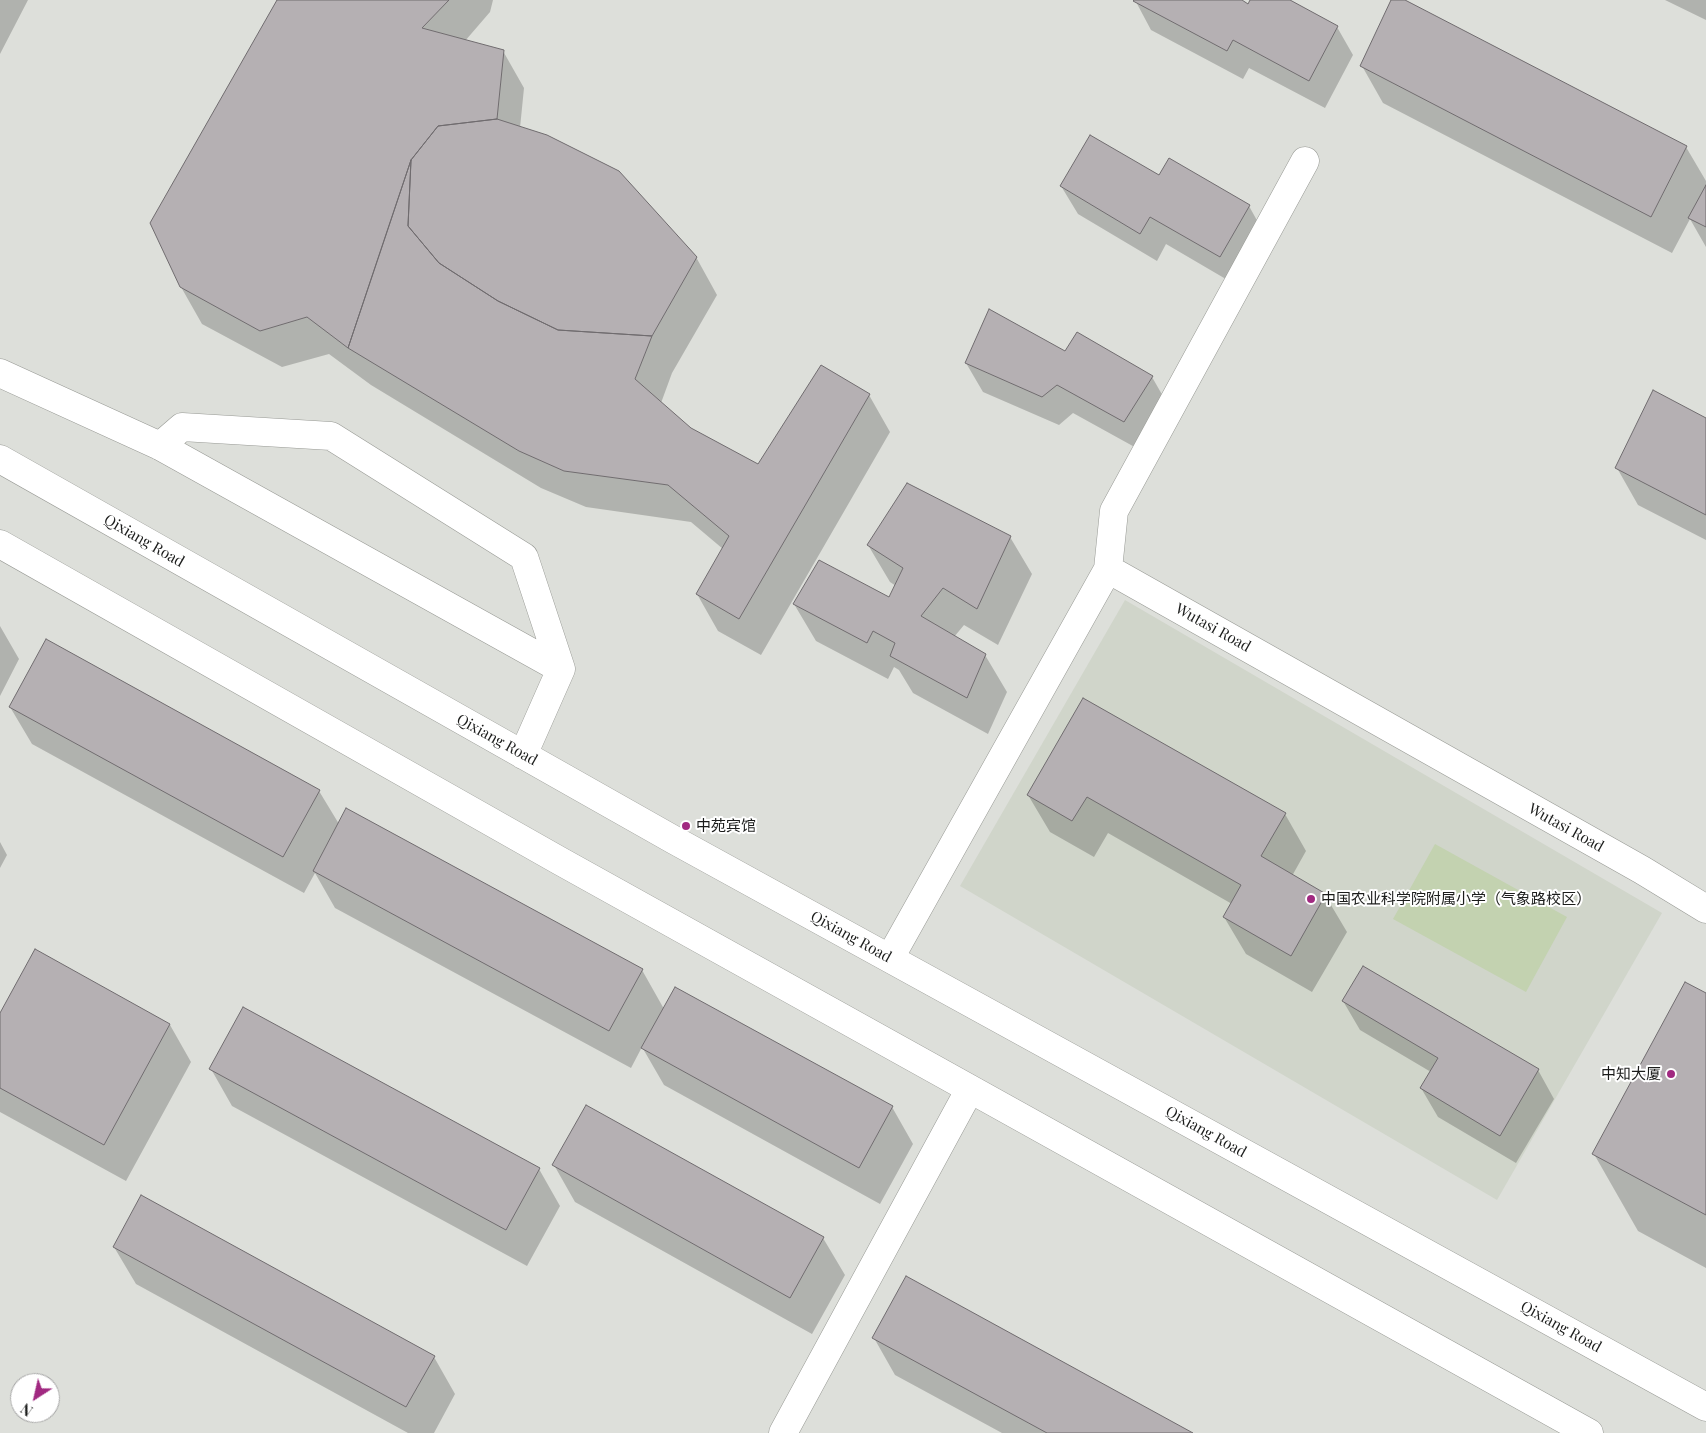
<!DOCTYPE html>
<meta charset="utf-8">
<style>
body{margin:0}
#map{position:relative;width:1706px;height:1433px;overflow:hidden;background:#dddfda;font-family:"Playfair Display",serif}
canvas{display:block}
.north{position:absolute;left:10px;top:1373px;width:50px;height:50px;box-sizing:border-box;background:#fff;border:1px solid #a4a4a4;border-radius:50%;rotate:215deg;font-size:14px;font-weight:700;line-height:20px;text-align:center;color:#1b1c1b}
.north::after{content:'';display:block;margin:auto;width:18px;height:22px;background:#a12981;clip-path:polygon(50% 0,100% 100%,50% 72%,0 100%)}
</style>
<div id="map">
<canvas width="1706" height="1433"></canvas>
<div class="north">N</div>
</div>
<script>
const ctx = document.querySelector('canvas').getContext('2d');
ctx.lineJoin = 'round';
function fillPath(path, color) {
  ctx.fillStyle = color;
  ctx.fill(path, 'evenodd');
}
function shape(rows) {
  const path = new Path2D();
  for (const r of rows) {
    path.moveTo(r[0], r[1]);
    for (let i = 2; i < r.length; i += 2) path.lineTo(r[i], r[i + 1]);
  }
  return path;
}
function trace(path, color, width, dash) {
  ctx.strokeStyle = color;
  ctx.lineWidth = width;
  ctx.lineCap = dash ? 'butt' : 'round';
  ctx.setLineDash(dash || []);
  ctx.stroke(path);
}
function write(font, color, halo, rows, align = 'center') {
  ctx.font = font + ' "Playfair Display","Noto Sans SC",serif';
  ctx.lineWidth = 4;
  ctx.setLineDash([]);
  ctx.textBaseline = 'middle';
  ctx.strokeStyle = halo;
  ctx.fillStyle = color;
  for (const [text, x, y, turn = 0] of rows) {
    ctx.save();
    ctx.translate(x, y);
    ctx.rotate((+turn || 0) * Math.PI / 180);
    ctx.textAlign = isNaN(turn) ? turn : align;
    if (halo) ctx.strokeText(text, 0, 0);
    ctx.fillText(text, 0, 0);
    ctx.restore();
  }
}
const built = shape([
 [1125,600,1662,913,1497,1200,960,886]
]);
const green = shape([
 [1435,844,1567,917,1526,992,1393,919]
]);
const shadow = shape([
 [0,0,28,0,0,54],
 [279,0,493,0,490,12,465,41,503,51,524,88,520,128,696,257,717,295,672,373,661,403,690,429,759,465,869,395,890,432,761,655,718,631,697,594,723,549,691,522,586,507,541,488,371,385,329,354,282,367,202,324,181,287],
 [1135,0,1239,0,1249,5,1252,0,1287,0,1337,27,1353,55,1325,108,1249,68,1243,79,1151,30],
 [1392,0,1402,0,1686,147,1706,181,1706,247,1690,219,1672,253,1383,103,1362,66],
 [1665,0,1706,0,1706,20],
 [1159,177,1249,206,1265,235,1236,285,1166,244,1157,261,1078,214,1061,186],
 [1065,353,1152,377,1168,405,1140,450,1073,413,1059,425,983,392,966,363],
 [1706,419,1706,540,1638,505,1617,468],
 [1010,537,1032,574,998,645,964,625,954,637,985,655,1007,692,988,734,913,693,899,670,894,667,888,679,816,641,794,604,890,599,896,586,890,582,868,545],
 [0,626,19,659,0,696],
 [1084,699,1285,814,1306,851,1292,876,1325,895,1347,932,1312,992,1246,954,1224,917,1232,904,1108,833,1094,857,1050,832,1028,795],
 [10,707,319,791,339,824,642,970,664,1009,892,1107,913,1144,880,1204,664,1085,642,1047,631,1068,335,908,315,873,304,893,32,744],
 [0,842,7,855,0,868],
 [35,951,170,1025,191,1062,126,1181,0,1112,0,1015],
 [1706,995,1706,1268,1638,1231,1594,1154],
 [1343,1001,1538,1070,1554,1099,1516,1163,1438,1117,1421,1088,1431,1072,1360,1030],
 [211,1069,539,1169,560,1206,527,1266,232,1106],
 [554,1165,823,1238,845,1275,812,1334,575,1202],
 [114,1247,434,1357,455,1394,434,1433,408,1433,136,1284],
 [874,1338,1190,1433,1002,1433,895,1375]
]);
const building = shape([
 [277,0,449,0,422,28,504,50,497,119,438,126,411,160,348,348,307,317,260,331,180,287,150,223,277,0],
 [1134,0,1242,0,1248,4,1250,0,1290,0,1338,26,1309,81,1233,40,1227,51,1133,1,1134,0],
 [1391,0,1405,0,1687,146,1651,217,1360,66,1391,0],
 [497,119,547,135,619,171,697,257,652,336,558,330,498,301,439,263,408,226,411,160,438,126,497,119],
 [1090,135,1159,175,1169,158,1250,205,1220,257,1150,217,1140,234,1060,186,1090,135],
 [411,160,408,226,439,263,498,301,558,330,652,336,635,379,691,428,758,464,821,365,870,394,739,619,696,594,729,536,668,485,564,471,519,451,348,348,411,160],
 [1706,185,1706,227,1688,218,1706,185],
 [989,309,1065,351,1077,332,1153,376,1124,422,1057,385,1042,397,965,363,989,309],
 [1653,390,1706,418,1706,515,1615,468,1653,390],
 [907,483,1011,536,977,609,943,588,921,616,986,654,967,698,890,656,895,643,873,631,867,643,793,604,819,560,889,597,903,568,867,545,907,483],
 [46,639,320,790,283,857,9,707,46,639],
 [1083,698,1286,813,1261,856,1326,894,1291,956,1223,917,1241,885,1087,797,1072,821,1027,795,1083,698],
 [346,808,643,969,609,1031,313,871,346,808],
 [35,949,170,1024,104,1145,0,1088,0,1013,35,949],
 [1363,966,1539,1069,1500,1136,1420,1088,1438,1058,1342,1001,1363,966],
 [1685,982,1706,993,1706,1215,1592,1154,1685,982],
 [675,987,893,1106,859,1168,641,1048,675,987],
 [243,1007,540,1168,506,1230,209,1069,243,1007],
 [586,1105,824,1237,790,1298,552,1165,586,1105],
 [141,1195,435,1356,406,1407,113,1247,141,1195],
 [906,1276,1193,1433,1047,1433,872,1338,906,1276]
]);
const minor = shape([
 [0,373,160,446,561,669,523,755],
 [160,446,182,427,331,436,524,557,561,669],
 [0,459,674,840,1706,1407],
 [0,544,560,861,1589,1433],
 [1108,569,1114,511,1305,161],
 [890,958,1108,569,1642,870,1706,909],
 [783,1433,970,1089]
]);
const markers = [
 [686,826,5,"#a12981"],
 [1311,899,5,"#a12981"],
 [1671,1074,5,"#a12981"]
];
const streetNames = [
 ["Qixiang Road",144,541,30],
 ["Wutasi Road",1213,628,29],
 ["Qixiang Road",497,740,29],
 ["Wutasi Road",1566,828,29],
 ["Qixiang Road",851,937,29],
 ["Qixiang Road",1206,1132,29],
 ["Qixiang Road",1561,1327,29]
];
const poiNames = [
 ["中苑宾馆",696,826],
 ["中国农业科学院附属小学（气象路校区）",1321,899],
 ["中知大厦",1661,1074,"right"]
];
fillPath(built, '#d0d5ca');
fillPath(green, '#c3d2b0');
fillPath(shadow, '#0003');
fillPath(building, '#b5b0b3');
trace(building, '#706c6f', 1);
trace(minor, '#979994', 29);
trace(minor, '#fff', 28);
for (const [x, y, r, color] of markers) {
  const dot = new Path2D();
  dot.arc(x, y, r, 0, 2 * Math.PI);
  ctx.fillStyle = color;
  ctx.fill(dot);
  trace(dot, '#fff', 2);
}
write('15px', '#1b1c1b', '#fff', streetNames);
write('15px', '#1b1c1b', '#fff', poiNames, 'left');
</script>
